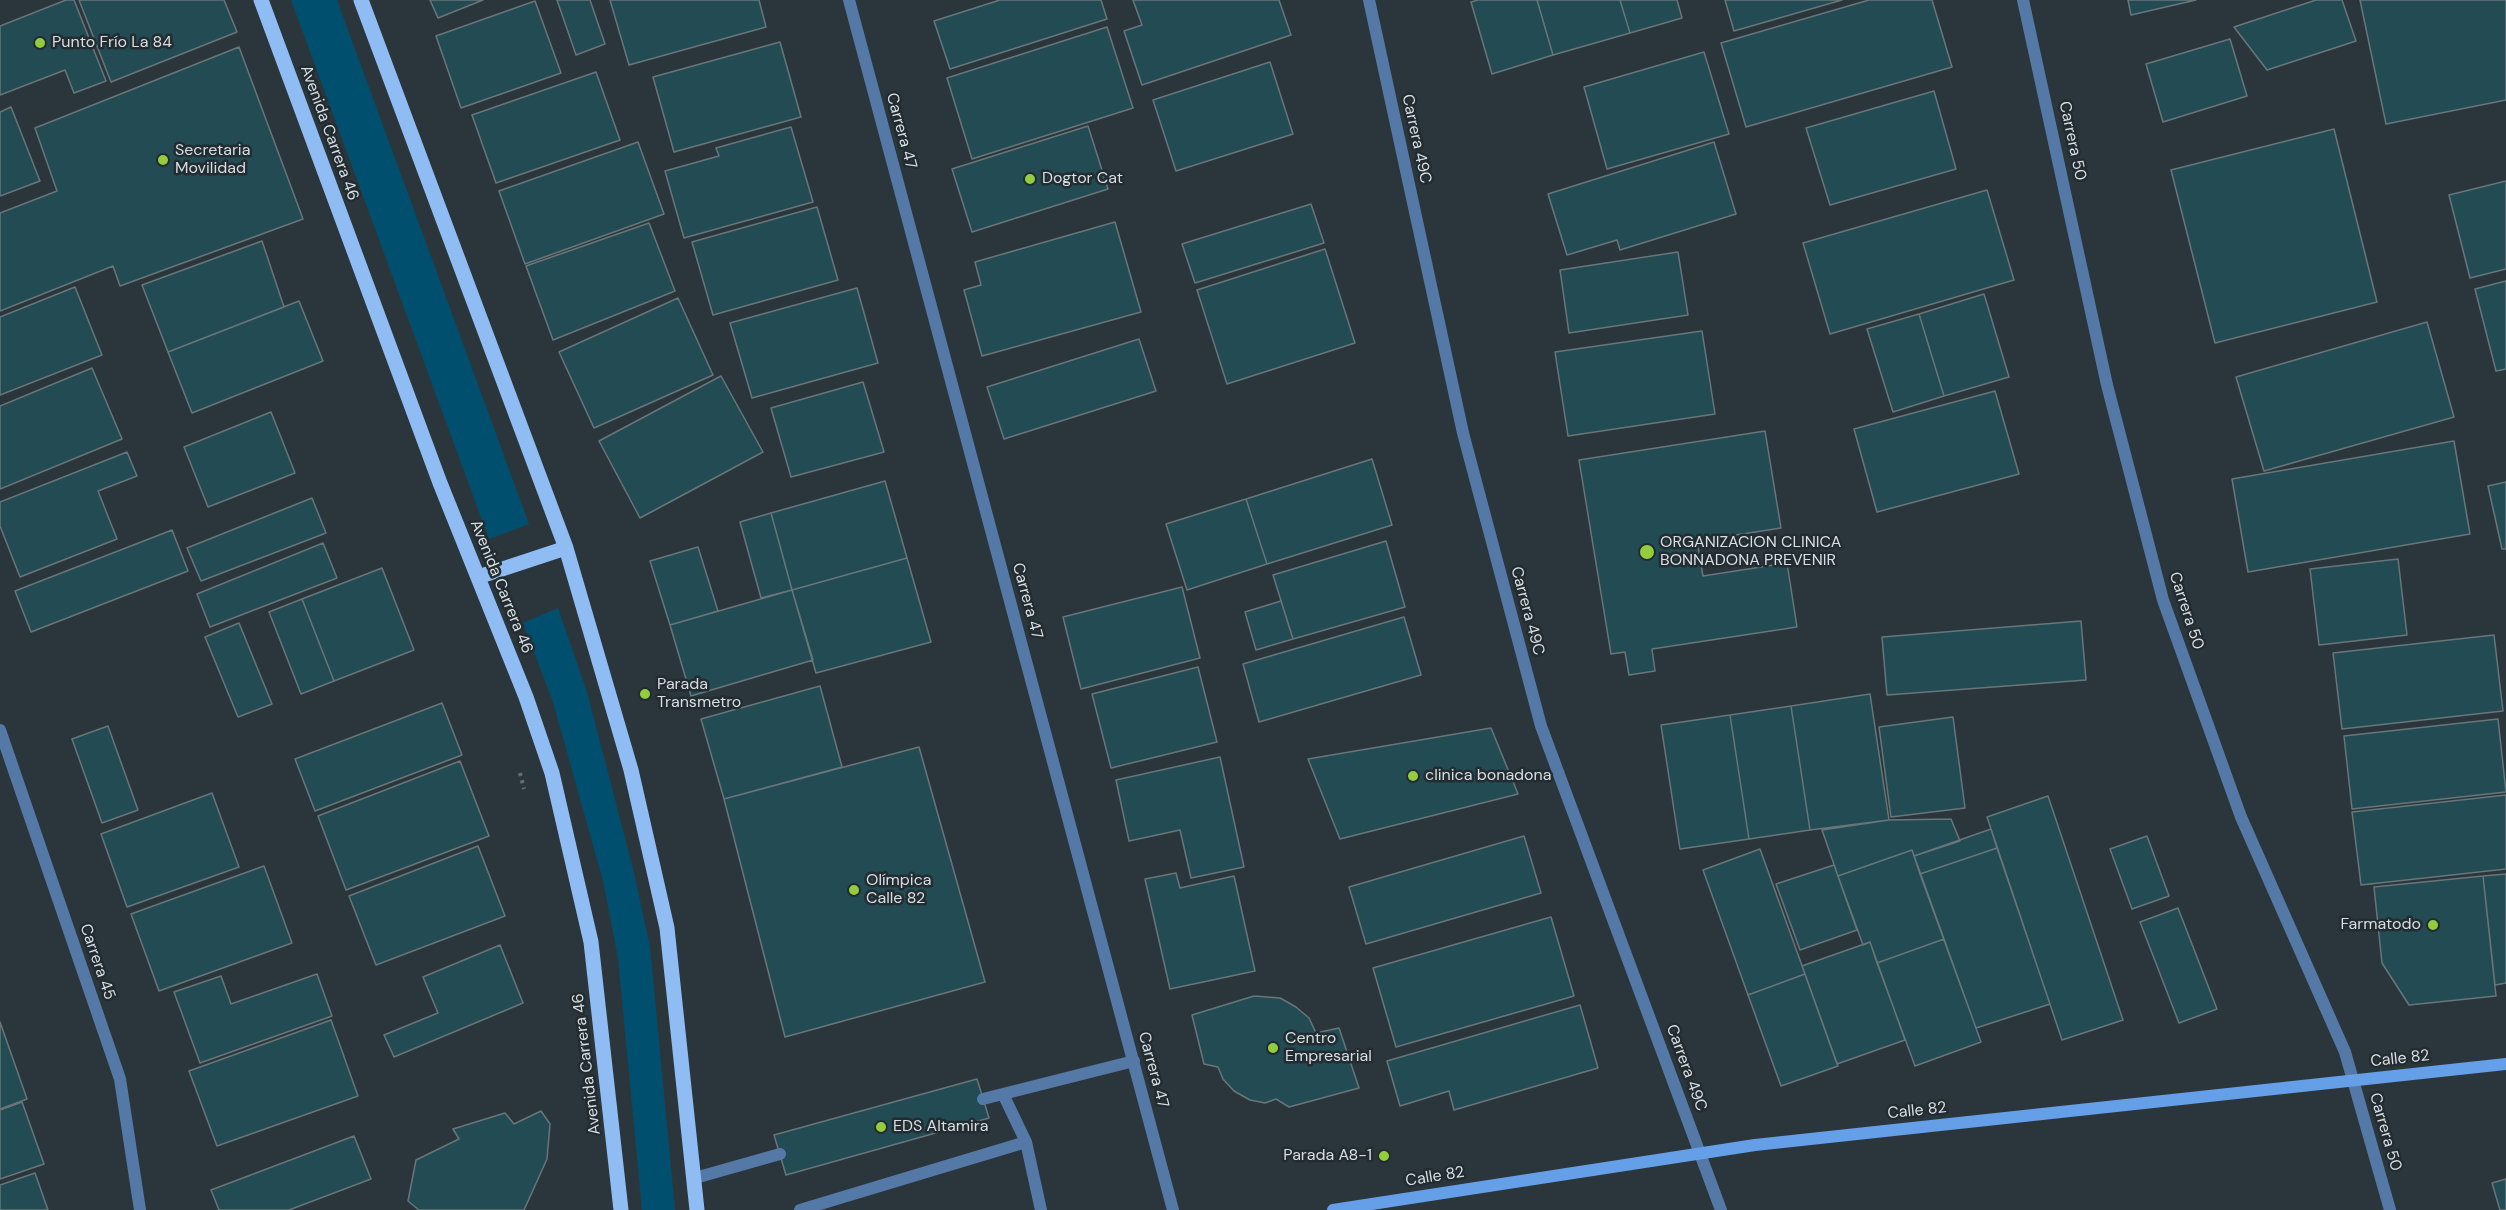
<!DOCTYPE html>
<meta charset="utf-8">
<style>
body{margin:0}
canvas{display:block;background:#2b363c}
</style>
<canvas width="2506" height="1210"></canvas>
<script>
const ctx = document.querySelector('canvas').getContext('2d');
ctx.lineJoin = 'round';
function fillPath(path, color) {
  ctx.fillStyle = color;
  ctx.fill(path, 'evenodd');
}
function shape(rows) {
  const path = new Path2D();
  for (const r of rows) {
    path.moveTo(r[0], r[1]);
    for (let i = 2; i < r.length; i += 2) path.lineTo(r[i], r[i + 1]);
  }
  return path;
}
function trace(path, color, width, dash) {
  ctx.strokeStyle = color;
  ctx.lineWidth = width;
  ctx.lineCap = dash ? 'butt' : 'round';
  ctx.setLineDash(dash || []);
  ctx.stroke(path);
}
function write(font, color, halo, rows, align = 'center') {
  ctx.font = font + ' "DM Sans",sans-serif';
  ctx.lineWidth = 5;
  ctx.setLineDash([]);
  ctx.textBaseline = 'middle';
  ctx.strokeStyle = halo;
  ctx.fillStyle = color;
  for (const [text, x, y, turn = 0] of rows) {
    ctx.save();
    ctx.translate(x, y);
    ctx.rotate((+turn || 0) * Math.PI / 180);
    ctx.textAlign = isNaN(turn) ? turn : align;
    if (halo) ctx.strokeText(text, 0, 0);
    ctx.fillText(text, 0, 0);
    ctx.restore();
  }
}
const green = shape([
 [291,0,337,0,529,524,489,539],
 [558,608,587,692,634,873,650,947,675,1210,642,1210,618,958,603,881,553,702,523,623]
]);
const building = shape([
 [66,0,74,0,106,81,74,93,65,70,0,95,0,26,66,0],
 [79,0,224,0,237,32,111,82,79,0],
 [430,0,483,0,438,18,430,0],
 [557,0,590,0,605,44,576,55,557,0],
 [610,0,759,0,766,27,629,65,610,0],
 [1000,0,1101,0,1107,19,950,69,934,21,1000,0],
 [1133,0,1279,0,1291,35,1142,85,1124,31,1142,25,1133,0],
 [1478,0,1537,0,1553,55,1492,74,1471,2,1478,0],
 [1537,0,1620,0,1630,33,1553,55,1537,0],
 [1620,0,1677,0,1682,18,1630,33,1620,0],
 [1725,0,1842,0,1734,31,1725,0],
 [1869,0,1932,0,1952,67,1746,127,1721,43,1869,0],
 [2128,0,2196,0,2131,15,2128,0],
 [2316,0,2342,0,2356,41,2267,70,2234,27,2316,0],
 [2360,0,2506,0,2506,100,2386,124,2360,0],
 [535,1,561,73,461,108,436,36,535,1],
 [1107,27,1133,108,972,159,947,78,1107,27],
 [2230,39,2247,96,2163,122,2146,64,2230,39],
 [780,42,801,117,674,152,653,77,780,42],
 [239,47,303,219,120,286,113,266,0,311,0,213,57,191,35,128,239,47],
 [1704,52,1729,134,1607,169,1584,87,1704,52],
 [1270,62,1293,134,1176,171,1153,100,1270,62],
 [596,72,620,140,496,183,472,115,596,72],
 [1934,91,1956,169,1830,205,1806,128,1934,91],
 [11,107,40,181,0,196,0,112,11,107],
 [1088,126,1108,189,972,232,952,169,1088,126],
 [791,127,813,202,684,238,665,171,719,156,716,148,791,127],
 [2334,129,2377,302,2215,343,2171,170,2334,129],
 [638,142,664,214,525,264,499,191,638,142],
 [1714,142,1736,214,1620,250,1617,240,1567,255,1548,194,1714,142],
 [2506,181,2506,269,2470,278,2449,195,2506,181],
 [1987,190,2014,280,1830,334,1803,243,1987,190],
 [1311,204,1324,243,1195,283,1182,244,1311,204],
 [817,207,838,280,713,315,692,242,817,207],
 [1115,222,1141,312,982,356,964,290,981,285,975,262,1115,222],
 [649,223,675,291,553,340,526,266,649,223],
 [262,241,284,307,168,352,142,285,262,241],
 [1325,249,1355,343,1227,384,1197,290,1325,249],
 [1678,252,1688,315,1569,333,1560,270,1678,252],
 [2506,281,2506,369,2496,371,2475,289,2506,281],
 [75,287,102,355,0,395,0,317,75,287],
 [857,288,878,363,752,398,730,323,857,288],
 [1984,294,2009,377,1944,396,1919,314,1984,294],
 [678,298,713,375,594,428,559,352,678,298],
 [299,301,323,361,192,413,168,352,299,301],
 [1919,314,1944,396,1893,412,1867,329,1919,314],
 [2427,322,2454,417,2264,471,2236,377,2427,322],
 [1702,331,1715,414,1568,436,1555,352,1702,331],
 [1139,339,1156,391,1004,439,987,387,1139,339],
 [92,368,122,439,0,489,0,406,92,368],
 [721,376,763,452,640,518,599,441,721,376],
 [863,382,884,452,791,477,771,408,863,382],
 [1995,391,2019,474,1877,512,1854,429,1995,391],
 [271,412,295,473,208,507,184,447,271,412],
 [1765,431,1781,528,1697,541,1703,576,1787,563,1797,627,1652,649,1655,671,1629,675,1625,652,1611,654,1579,460,1765,431],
 [2454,441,2470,534,2248,572,2232,479,2454,441],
 [127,452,137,476,98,491,117,539,20,577,0,526,0,502,127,452],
 [1372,459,1392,525,1267,564,1246,499,1372,459],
 [885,481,907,558,792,590,771,513,885,481],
 [2506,482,2506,549,2502,549,2488,486,2506,482],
 [312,498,326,533,201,581,187,548,312,498],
 [1246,499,1267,564,1187,590,1166,524,1246,499],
 [771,513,792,590,761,598,740,522,771,513],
 [172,530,188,571,31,632,15,591,172,530],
 [1386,541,1405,607,1293,639,1273,575,1386,541],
 [323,543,337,578,210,627,197,594,323,543],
 [698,547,718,611,670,625,650,561,698,547],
 [907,558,931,642,816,673,792,590,907,558],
 [2398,559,2407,635,2319,645,2310,569,2398,559],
 [382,568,414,650,334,681,302,599,382,568],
 [1182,587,1200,658,1081,689,1063,617,1182,587],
 [792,590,813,660,691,696,670,625,792,590],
 [302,599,334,681,301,694,269,612,302,599],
 [1281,601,1293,639,1256,650,1245,612,1281,601],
 [1404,617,1421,675,1259,722,1243,664,1404,617],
 [2081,621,2086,680,1887,695,1882,637,2081,621],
 [239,623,272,704,238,717,205,637,239,623],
 [2494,635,2503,711,2342,729,2333,653,2494,635],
 [1198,667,1217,742,1111,768,1092,694,1198,667],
 [820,686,842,767,724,799,701,719,820,686],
 [1870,694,1889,820,1810,830,1791,706,1870,694],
 [442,703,462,755,315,811,295,759,442,703],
 [1791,706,1810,830,1749,839,1730,715,1791,706],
 [1730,715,1749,839,1680,849,1661,725,1730,715],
 [1953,717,1965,808,1891,817,1879,727,1953,717],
 [2498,719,2506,792,2352,809,2344,736,2498,719],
 [108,726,138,810,102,823,72,739,108,726],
 [1491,728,1518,794,1340,839,1308,759,1491,728],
 [919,747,985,982,785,1037,724,799,919,747],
 [1220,757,1244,867,1191,878,1180,830,1129,841,1116,780,1220,757],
 [460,761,489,836,346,890,318,816,460,761],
 [212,793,239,867,127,907,101,834,212,793],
 [2506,795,2506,869,2361,885,2352,812,2506,795],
 [2048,796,2123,1020,2062,1040,1987,817,2048,796],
 [1951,819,1960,841,1914,856,1912,850,1838,876,1822,830,1889,820,1951,819],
 [1991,829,1997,848,1920,874,1914,856,1991,829],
 [1524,836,1541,893,1366,944,1349,887,1524,836],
 [2147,836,2169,896,2132,909,2110,849,2147,836],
 [478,846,505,916,376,965,349,896,478,846],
 [1997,848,2050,1004,1976,1028,1920,874,1997,848],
 [1760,849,1805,974,1748,995,1703,870,1760,849],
 [1912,850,1944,939,1877,963,1870,942,1863,945,1838,876,1912,850],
 [1834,865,1857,930,1800,950,1776,884,1834,865],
 [264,866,292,943,159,991,131,914,264,866],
 [1176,873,1180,888,1234,876,1255,971,1170,989,1145,879,1176,873],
 [2506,874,2506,983,2495,985,2483,876,2506,874],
 [2483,876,2496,996,2409,1005,2382,963,2374,887,2483,876],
 [2178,908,2217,1009,2179,1023,2140,922,2178,908],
 [1551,917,1574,996,1396,1047,1373,968,1551,917],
 [1944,939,1981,1042,1915,1066,1877,963,1944,939],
 [1870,942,1905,1040,1837,1064,1802,966,1870,942],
 [500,945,523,1003,394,1057,384,1035,438,1013,423,977,500,945],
 [317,974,332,1016,200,1063,174,992,221,976,231,1004,317,974],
 [1805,974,1838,1066,1781,1086,1748,995,1805,974],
 [1254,996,1280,998,1296,1007,1309,1018,1316,1033,1339,1028,1359,1088,1289,1107,1276,1099,1265,1103,1250,1100,1234,1091,1223,1079,1218,1067,1204,1064,1192,1015,1254,996],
 [1580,1005,1598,1068,1454,1110,1449,1091,1400,1106,1387,1061,1580,1005],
 [331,1020,358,1096,217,1146,189,1071,331,1020],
 [0,1022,27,1099,0,1109,0,1022],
 [977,1079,989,1118,786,1175,774,1135,977,1079],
 [22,1102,44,1164,0,1179,0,1110,22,1102],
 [541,1111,550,1124,547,1159,524,1210,419,1210,408,1201,416,1160,459,1139,453,1129,505,1113,514,1124,541,1111],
 [354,1136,371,1179,289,1210,219,1210,211,1190,354,1136],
 [35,1173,48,1210,0,1210,0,1185,35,1173],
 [2506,1179,2506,1210,2500,1210,2492,1183,2506,1179]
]);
const path = shape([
 [520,773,524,789]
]);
const lane = shape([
 [1003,1094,1026,1142,1041,1210],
 [983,1099,1134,1061],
 [695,1178,780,1154],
 [800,1210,1026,1142]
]);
const street = shape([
 [849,0,1173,1210],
 [1369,0,1463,433,1541,726,1721,1210],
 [2023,0,2107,385,2163,600,2241,817,2345,1052,2390,1210],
 [0,730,120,1079,140,1210]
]);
const secondary = shape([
 [1333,1210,1755,1145,2506,1064]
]);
const primary = shape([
 [261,0,440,483,526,697,552,773,591,942,621,1210],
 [361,0,566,548,631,770,667,928,697,1210],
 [478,577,566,548]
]);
const markers = [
 [40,43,6,"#93cd3d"],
 [163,160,6,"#93cd3d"],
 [1030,179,6,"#93cd3d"],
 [1647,552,8,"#93cd3d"],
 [645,694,6,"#93cd3d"],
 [1413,776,6,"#93cd3d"],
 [854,890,6,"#93cd3d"],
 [2433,925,6,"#93cd3d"],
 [1273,1048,6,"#93cd3d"],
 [881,1127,6,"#93cd3d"],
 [1384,1156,6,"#93cd3d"]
];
const poiNames = [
 ["Punto Frío La 84",52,43],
 ["Secretaria",175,151],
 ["Movilidad",175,169],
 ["Dogtor Cat",1042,179],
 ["ORGANIZACION CLINICA",1660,543],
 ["BONNADONA PREVENIR",1660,561],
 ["Parada",657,685],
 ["Transmetro",657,703],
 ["clinica bonadona",1425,776],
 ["Olímpica",866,881],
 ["Calle 82",866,899],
 ["Farmatodo",2421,925,"right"],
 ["Centro",1285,1039],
 ["Empresarial",1285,1057],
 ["EDS Altamira",893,1127],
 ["Parada A8-1",1372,1156,"right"]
];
const streetNames = [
 ["Carrera 47",901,131,75],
 ["Avenida Carrera 46",329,133,70],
 ["Carrera 49C",1416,139,78],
 ["Carrera 50",2072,141,78],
 ["Avenida Carrera 46",501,587,68],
 ["Carrera 47",1027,601,75],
 ["Carrera 49C",1527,611,75],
 ["Carrera 50",2186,611,72],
 ["Carrera 45",97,962,71],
 ["Calle 82",2400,1059,-6],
 ["Avenida Carrera 46",587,1064,-97],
 ["Carrera 49C",1686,1068,70],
 ["Carrera 47",1153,1070,75],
 ["Calle 82",1917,1111,-6],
 ["Carrera 50",2385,1132,74],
 ["Calle 82",1435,1177,-9]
];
fillPath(green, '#004f6e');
fillPath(building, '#224b54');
trace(building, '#687679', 1.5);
trace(path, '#636d72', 4, [3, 4.5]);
trace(lane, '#5579a6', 12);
trace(street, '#5579a6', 12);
trace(secondary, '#659fe7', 12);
trace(primary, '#90bcf4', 15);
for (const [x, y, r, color] of markers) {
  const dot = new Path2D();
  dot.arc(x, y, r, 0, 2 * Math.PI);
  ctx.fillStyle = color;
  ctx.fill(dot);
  trace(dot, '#222c31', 2);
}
write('16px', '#d8dfe3', '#222c31', poiNames, 'left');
write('16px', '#d8dfe3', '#222c31', streetNames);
</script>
